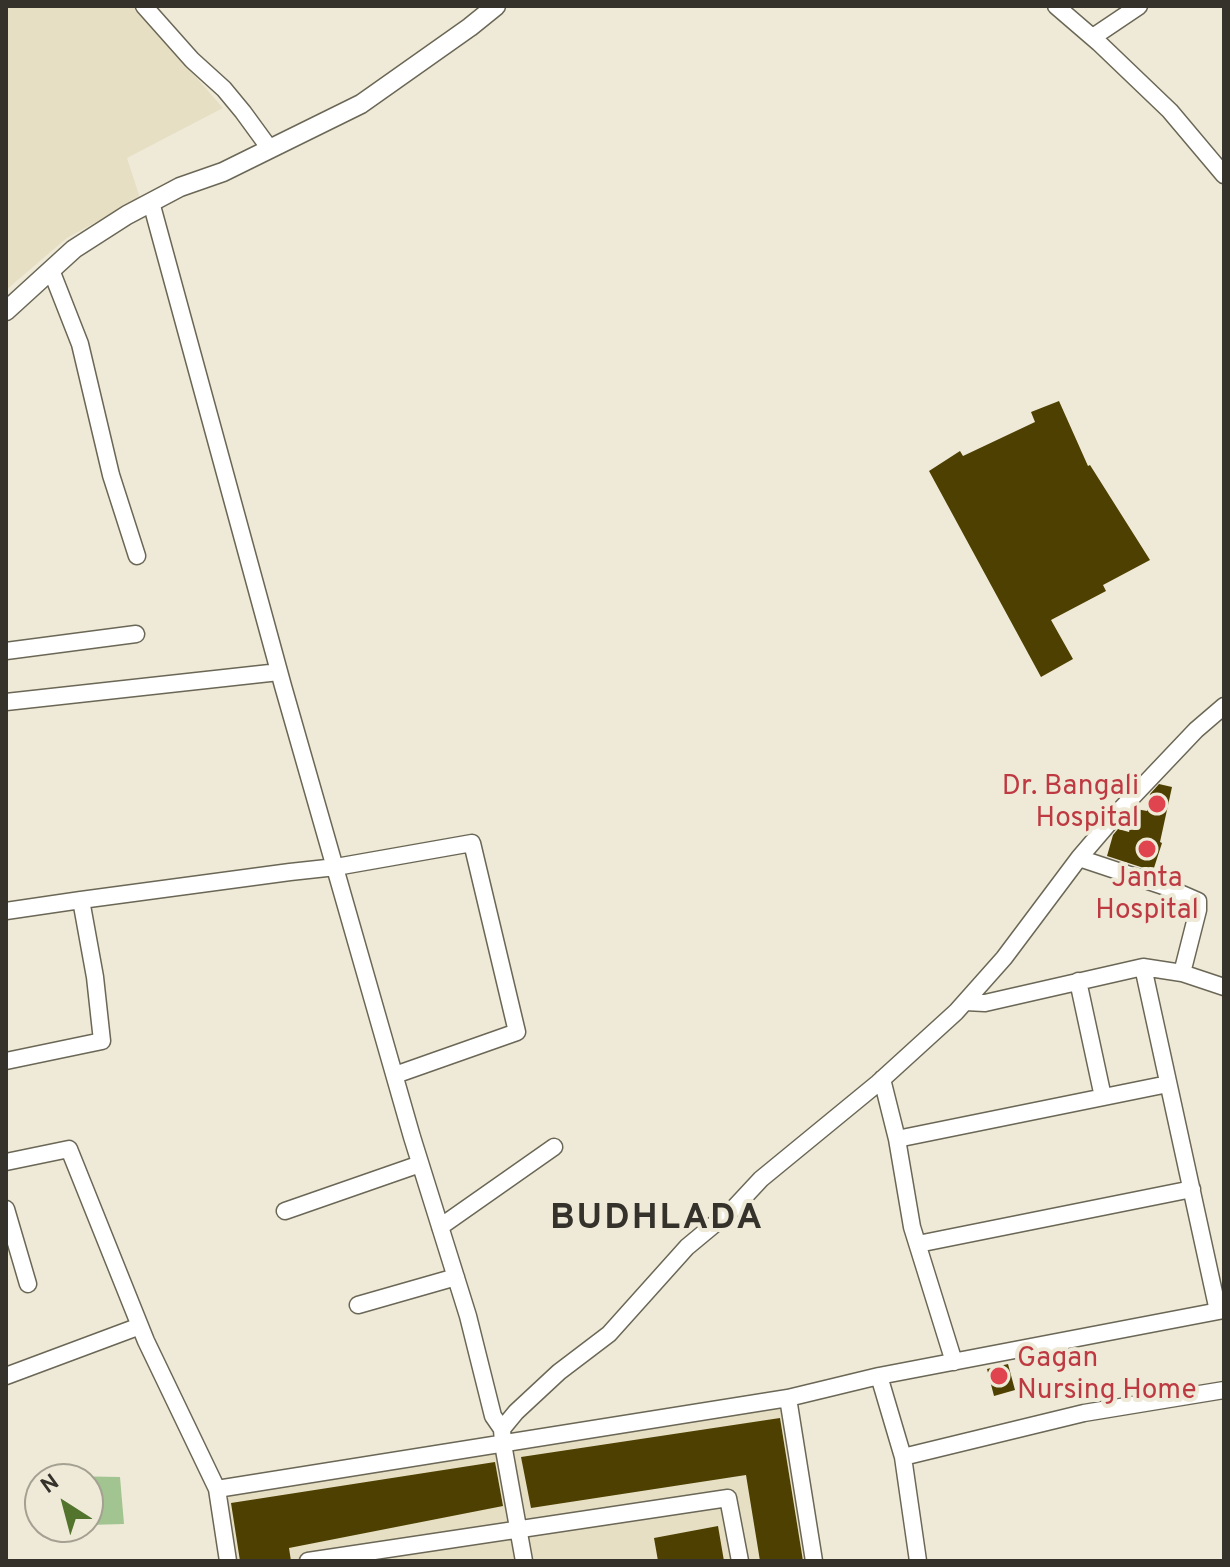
<!DOCTYPE html>
<style>
body{margin:0}
#map{position:relative;width:1230px;height:1567px;overflow:hidden;background:#efead7;font-family:Overpass,sans-serif}
canvas{display:block}
.frame{position:absolute;inset:0;border:8px solid #34322b;pointer-events:none}
.north{position:absolute;left:24px;top:1463px;width:80px;height:80px;box-sizing:border-box;background:#efead7;border:2px solid #a4a092;border-radius:50%;rotate:324deg;font-size:22px;font-weight:700;line-height:32px;text-align:center;color:#34322b}
.north::after{content:'';display:block;margin:auto;width:28px;height:36px;background:#52742c;clip-path:polygon(50% 0,100% 100%,50% 72%,0 100%)}
</style>
<div id="map">
<canvas width="1230" height="1567"></canvas>
<div class="frame"></div>
<div class="north">N</div>
</div>
<script>
const ctx = document.querySelector('canvas').getContext('2d');
ctx.lineJoin = 'round';
function fillPath(path, color) {
  ctx.fillStyle = color;
  ctx.fill(path, 'evenodd');
}
function shape(rows) {
  const path = new Path2D();
  for (const r of rows) {
    path.moveTo(r[0], r[1]);
    for (let i = 2; i < r.length; i += 2) path.lineTo(r[i], r[i + 1]);
  }
  return path;
}
function trace(path, color, width, dash) {
  ctx.strokeStyle = color;
  ctx.lineWidth = width;
  ctx.lineCap = dash ? 'butt' : 'round';
  ctx.setLineDash(dash || []);
  ctx.stroke(path);
}
function write(font, color, halo, rows, align = 'center') {
  ctx.font = font + ' Overpass,sans-serif';
  ctx.lineWidth = 8;
  ctx.setLineDash([]);
  ctx.textBaseline = 'middle';
  ctx.strokeStyle = halo;
  ctx.fillStyle = color;
  for (const [text, x, y, turn = 0] of rows) {
    ctx.save();
    ctx.translate(x, y);
    ctx.rotate((+turn || 0) * Math.PI / 180);
    ctx.textAlign = isNaN(turn) ? turn : align;
    if (halo) ctx.strokeText(text, 0, 0);
    ctx.fillText(text, 0, 0);
    ctx.restore();
  }
}
const built = shape([
 [6,6,134,6,223,108,127,158,140,198,67,238,6,290],
 [787,1400,812,1561,230,1561,219,1490]
]);
const green = shape([
 [67,1476,120,1477,124,1524,88,1525,88,1479,67,1479]
]);
const building = shape([
 [1059,401,1088,466,1090,465,1150,560,1103,585,1106,591,1051,620,1073,659,1041,677,929,471,960,451,963,456,1035,422,1031,412],
 [1159,784,1172,787,1160,842,1162,843,1153,871,1107,856,1113,835,1118,829,1129,832,1134,811,1136,809,1147,811,1150,794],
 [1008,1364,1015,1390,994,1396,987,1369],
 [780,1418,803,1561,760,1561,746,1475,531,1508,521,1457],
 [495,1462,503,1506,289,1548,291,1561,240,1561,231,1503],
 [718,1526,724,1561,658,1561,654,1538]
]);
const minor = shape([
 [144,6,192,60,224,89,243,112,270,149],
 [1056,6,1099,43,1170,111,1224,175],
 [1093,37,1139,6],
 [151,202,283,686,412,1137,468,1316,493,1416,502,1429],
 [51,270,80,344,111,475,137,556],
 [6,651,136,634],
 [6,702,279,672],
 [1079,858,1166,887,1198,901,1198,910,1182,973,1224,987],
 [6,911,81,900],
 [1143,967,1182,973],
 [1078,981,1103,1097],
 [965,1002,985,1003,1143,967,1218,1311],
 [6,1061,102,1041,95,977,81,900,290,872,336,867,472,843,517,1032,395,1075],
 [882,1079,897,1139],
 [6,1162,69,1149,146,1341,217,1489],
 [6,1209,28,1284],
 [285,1211,420,1164],
 [440,1227,554,1147],
 [918,1244,1192,1189],
 [358,1305,456,1277],
 [954,1362,912,1227,897,1139,1168,1084],
 [6,1376,140,1326],
 [788,1398,879,1376],
 [903,1457,879,1376,1224,1310],
 [228,1561,217,1489,788,1398,814,1561],
 [308,1561,728,1498,740,1561],
 [524,1561,503,1444,502,1429,516,1412,559,1372,609,1334,687,1247,734,1208,761,1179,878,1083,956,1012,1004,958,1079,858,1121,809,1196,730,1224,706],
 [918,1561,903,1457,1084,1413,1224,1390]
]);
const tertiary = shape([
 [6,311,74,249,127,215,180,187,223,172,361,104,470,27,496,6]
]);
const markers = [
 [1157,804,10,"#e0444e"],
 [1147,849,10,"#e0444e"],
 [999,1376,10,"#e0444e"]
];
const healthNames = [
 ["Dr. Bangali",1139,788],
 ["Hospital",1139,820],
 ["Janta",1147,880,"center"],
 ["Hospital",1147,912,"center"],
 ["Gagan",1017,1360,"left"],
 ["Nursing Home",1017,1392,"left"]
];
const districtNames = [
 ["BUDHLADA",657,1221]
];
fillPath(built, '#e6dfc4');
fillPath(green, '#a2c490');
fillPath(building, '#4e4000');
trace(minor, '#6b6756', 19);
trace(tertiary, '#6b6756', 21);
trace(minor, '#fff', 16);
trace(tertiary, '#fff', 18);
for (const [x, y, r, color] of markers) {
  const dot = new Path2D();
  dot.arc(x, y, r, 0, 2 * Math.PI);
  ctx.fillStyle = color;
  ctx.fill(dot);
  trace(dot, '#efead7', 3);
}
write('28px', '#be3a42', '#efead7', healthNames, 'right');
ctx.letterSpacing = '2px';
write('bold 36px', '#34322b', '#efead7', districtNames);
ctx.letterSpacing = '0px';
</script>
